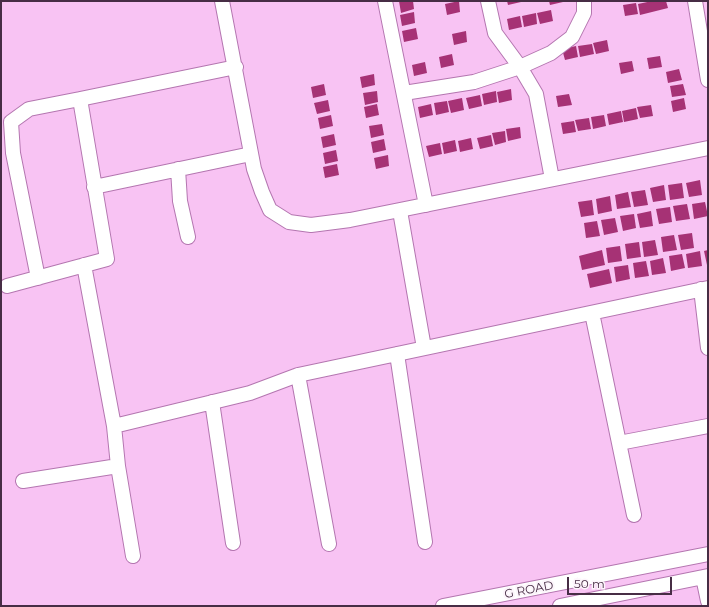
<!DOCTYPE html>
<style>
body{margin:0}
#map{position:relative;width:709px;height:607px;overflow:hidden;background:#f8c3f3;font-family:Montserrat,sans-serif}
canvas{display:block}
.frame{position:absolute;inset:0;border:2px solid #472d45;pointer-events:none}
.scale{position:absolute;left:567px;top:577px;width:105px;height:18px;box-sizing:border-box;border:2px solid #472d45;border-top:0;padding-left:5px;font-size:12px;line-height:14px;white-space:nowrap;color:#472d45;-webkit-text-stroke:3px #fcf5fb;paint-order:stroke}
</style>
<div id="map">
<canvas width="709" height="607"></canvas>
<div class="frame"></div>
<div class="scale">50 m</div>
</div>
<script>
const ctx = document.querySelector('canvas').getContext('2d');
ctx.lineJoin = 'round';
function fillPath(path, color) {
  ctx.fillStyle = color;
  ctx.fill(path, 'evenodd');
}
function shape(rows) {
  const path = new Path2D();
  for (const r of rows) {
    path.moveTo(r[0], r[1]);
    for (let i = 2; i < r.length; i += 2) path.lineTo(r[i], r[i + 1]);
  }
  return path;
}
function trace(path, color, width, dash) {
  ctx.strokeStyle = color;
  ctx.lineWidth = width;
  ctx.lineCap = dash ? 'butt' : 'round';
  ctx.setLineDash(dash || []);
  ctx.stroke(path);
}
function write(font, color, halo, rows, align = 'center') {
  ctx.font = font + ' Montserrat,sans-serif';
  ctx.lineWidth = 4;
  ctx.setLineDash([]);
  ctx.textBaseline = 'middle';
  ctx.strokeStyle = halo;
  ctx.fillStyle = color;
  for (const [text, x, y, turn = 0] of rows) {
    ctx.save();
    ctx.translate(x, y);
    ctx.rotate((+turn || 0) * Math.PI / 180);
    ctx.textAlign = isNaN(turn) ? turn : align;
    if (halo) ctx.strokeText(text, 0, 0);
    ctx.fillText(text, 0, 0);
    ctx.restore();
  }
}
const building = shape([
 [399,1,413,1,414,9,401,13],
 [459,1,460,12,447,15,445,4],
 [507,1,521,1,521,2,508,5],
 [549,1,563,1,563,2,550,5],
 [652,1,666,1,668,8,640,15,638,4],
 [636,3,638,14,625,16,623,5],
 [551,10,553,21,540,24,537,13],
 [414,12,415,23,402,26,400,15],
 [536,13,537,24,524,27,522,16],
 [520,16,522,27,509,30,507,19],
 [416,28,418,39,404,42,402,31],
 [466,31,467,42,454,45,452,34],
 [607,40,609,51,596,54,593,43],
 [592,44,594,54,580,57,578,46],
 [576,46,578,57,565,60,562,49],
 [452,54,454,65,441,68,439,57],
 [660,56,662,67,649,69,647,58],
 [632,61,634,71,621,74,619,63],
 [425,62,427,73,414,76,412,65],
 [679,69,682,80,668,83,666,72],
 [374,74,375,85,362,88,360,77],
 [324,84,326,95,313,98,311,87],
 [683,84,686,95,672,97,670,86],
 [511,89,512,100,499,103,497,92],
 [377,91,378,102,365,105,363,93],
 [496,91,497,102,484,105,482,94],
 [569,94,572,105,558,107,556,96],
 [480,95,482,106,469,109,466,98],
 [462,98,464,110,451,113,448,101],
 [684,98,686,109,673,112,671,101],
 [328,100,330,111,317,114,314,103],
 [447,101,449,112,436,115,434,103],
 [377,104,379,115,366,118,364,107],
 [431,104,433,115,420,118,418,107],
 [651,105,653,116,640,118,637,107],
 [636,108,638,119,624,122,622,111],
 [621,111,623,122,609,125,607,114],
 [331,115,333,126,320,129,318,118],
 [604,115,606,126,593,129,591,117],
 [589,118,591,129,578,131,575,120],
 [574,121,576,132,563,134,561,123],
 [382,124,384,135,371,138,369,126],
 [520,127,521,138,508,141,506,129],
 [505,131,506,142,495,145,492,133],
 [334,134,336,145,323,148,321,137],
 [491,135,493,146,480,149,477,138],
 [471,138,473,149,460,152,458,141],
 [384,139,386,150,373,153,371,142],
 [455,140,457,151,444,154,442,143],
 [440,143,442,154,429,157,426,146],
 [336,150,338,161,325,164,323,153],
 [388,155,389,166,376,169,374,158],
 [337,164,339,175,325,178,323,167],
 [700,180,702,195,689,197,686,183],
 [682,183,684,198,670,200,668,185],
 [664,185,666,200,653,202,650,188],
 [645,190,648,205,634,207,631,192],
 [628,192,631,207,617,209,615,195],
 [610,196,612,211,598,214,596,199],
 [592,200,594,215,581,217,578,202],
 [705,202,708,216,694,219,692,204],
 [687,204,690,219,676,221,673,206],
 [670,207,672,222,659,224,656,209],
 [651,211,653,226,640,228,637,214],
 [634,214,636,228,623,231,620,216],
 [615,218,618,232,604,235,601,220],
 [597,221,600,236,586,238,584,223],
 [692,233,694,248,681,250,678,235],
 [674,235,677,250,663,252,661,237],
 [655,240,658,255,644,257,642,242],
 [639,242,641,257,627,259,625,244],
 [620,246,622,261,608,263,606,248],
 [602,250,605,265,582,270,579,256],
 [708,250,708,265,707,265,704,251],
 [700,251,702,266,688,268,686,254],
 [682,254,685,268,671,271,669,256],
 [663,258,666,273,652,275,650,261],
 [646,261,649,276,635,278,633,263],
 [628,265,630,279,616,282,614,267],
 [609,269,612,283,590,288,587,274]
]);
const minor = shape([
 [222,1,254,169,262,192,270,210,289,222,311,225,350,220,708,148],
 [385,1,426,205],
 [488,1,495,33,520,67,536,94,552,179],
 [695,1,708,80],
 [404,93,474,82,520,67,551,53,572,37,584,13,584,1],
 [178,169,180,201,188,237],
 [94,187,251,154],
 [400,211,424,348],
 [84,265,114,426,118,466,133,556],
 [38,278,13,153,11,122,29,109,80,99],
 [7,286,107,259,80,99,236,67],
 [701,289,708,348],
 [592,313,634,515],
 [397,354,425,542],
 [298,375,329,544],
 [212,402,233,543],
 [114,426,250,393,298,375,708,288],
 [619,443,708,426],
 [23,481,118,466],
 [703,577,708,601],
 [443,606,708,554],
 [560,606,708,576]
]);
const streetNames = [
 ["G ROAD",529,590,-11]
];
fillPath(building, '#a63275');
trace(minor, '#b476b0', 16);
trace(minor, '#fff', 14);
write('12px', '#472d45', '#fcf5fb', streetNames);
</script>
